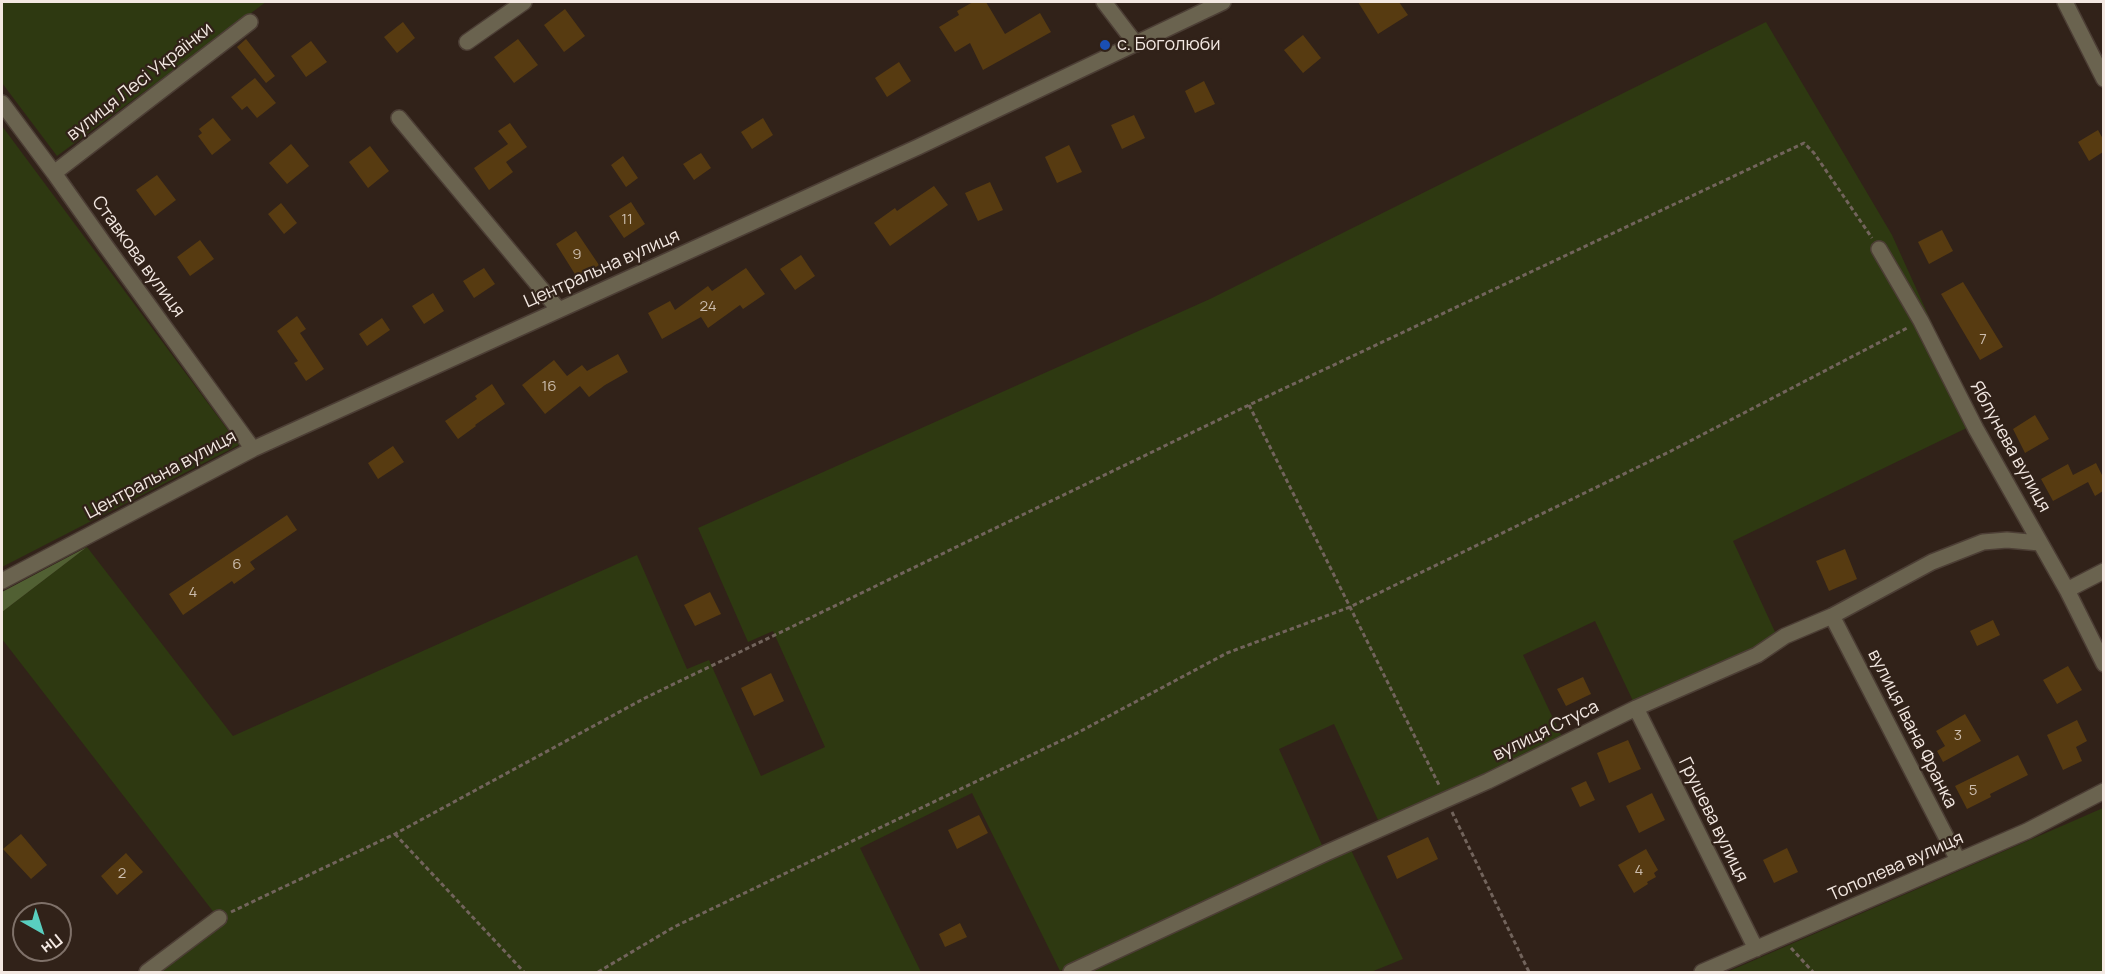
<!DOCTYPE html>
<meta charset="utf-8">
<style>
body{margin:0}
#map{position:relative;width:2105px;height:974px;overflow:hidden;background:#312219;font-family:Manrope,sans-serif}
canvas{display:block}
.frame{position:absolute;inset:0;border:3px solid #f3e8e2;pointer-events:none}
.north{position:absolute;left:12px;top:902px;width:60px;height:60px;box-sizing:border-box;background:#312219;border:2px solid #7f7169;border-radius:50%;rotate:141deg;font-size:16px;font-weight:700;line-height:24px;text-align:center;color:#f3e8e2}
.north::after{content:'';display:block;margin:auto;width:21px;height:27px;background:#59cebf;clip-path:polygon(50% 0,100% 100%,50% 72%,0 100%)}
</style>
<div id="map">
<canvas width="2105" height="974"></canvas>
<div class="frame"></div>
<div class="north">Пн</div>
</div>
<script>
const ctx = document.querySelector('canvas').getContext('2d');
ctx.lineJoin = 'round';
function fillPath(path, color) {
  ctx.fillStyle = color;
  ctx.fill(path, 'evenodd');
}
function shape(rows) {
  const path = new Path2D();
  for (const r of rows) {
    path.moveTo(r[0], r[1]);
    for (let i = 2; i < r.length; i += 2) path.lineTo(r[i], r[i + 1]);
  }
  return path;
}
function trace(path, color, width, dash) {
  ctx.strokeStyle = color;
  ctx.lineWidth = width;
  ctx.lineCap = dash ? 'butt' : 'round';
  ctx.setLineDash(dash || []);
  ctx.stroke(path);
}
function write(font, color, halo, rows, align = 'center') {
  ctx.font = font + ' Manrope,sans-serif';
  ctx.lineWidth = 4.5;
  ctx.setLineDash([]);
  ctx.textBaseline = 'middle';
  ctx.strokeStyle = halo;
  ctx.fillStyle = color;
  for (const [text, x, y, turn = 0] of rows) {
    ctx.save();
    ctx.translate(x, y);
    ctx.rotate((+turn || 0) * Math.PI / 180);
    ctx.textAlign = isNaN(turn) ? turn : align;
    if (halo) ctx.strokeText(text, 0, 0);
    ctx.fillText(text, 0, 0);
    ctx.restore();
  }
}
const green = shape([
 [2,2,266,2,57,156,2,83],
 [1766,22,1892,235,1977,423,1733,541,1776,634,1754,650,1634,703,1595,621,1523,655,1562,737,1444,794,1378,820,1334,724,1279,749,1322,845,1060,971,972,793,860,848,921,972,157,972,222,923,2,639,2,612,87,547,233,736,637,555,687,669,709,660,761,776,825,747,773,631,748,642,698,528,1210,299],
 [2,126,239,445,2,567],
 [2103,808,2103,972,1727,972],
 [1351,850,1403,959,1371,972,1087,972]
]);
const forest = shape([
 [87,547,2,612,2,592]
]);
const building = shape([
 [973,2,986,2,1005,34,1040,13,1051,32,983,70,970,43,955,52,939,27,959,15,957,11],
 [1358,2,1399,2,1408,15,1378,34],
 [565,9,585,36,564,52,544,25],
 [403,22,415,38,397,53,384,37],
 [1303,35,1321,58,1303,73,1284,50],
 [246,39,275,76,266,83,237,47],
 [518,39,538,65,514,83,494,57],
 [311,41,327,62,306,77,291,56],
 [899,62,911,81,887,97,875,78],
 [255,78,276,103,257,118,247,106,242,110,231,97],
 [1204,81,1215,104,1195,113,1185,91],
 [1134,115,1145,138,1122,149,1111,125],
 [213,118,231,140,212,155,198,136,202,133,199,129],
 [763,118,773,135,752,149,741,132],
 [510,123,527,147,506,162,513,172,489,190,474,168,508,144,498,131],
 [2098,130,2103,139,2103,152,2089,161,2078,142],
 [291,144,309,166,287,184,269,163],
 [1069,145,1082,172,1057,183,1045,157],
 [370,146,389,171,368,188,349,162],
 [701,153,711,168,694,180,683,164],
 [623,156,638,178,626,187,611,165],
 [157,175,176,200,155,216,136,190],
 [990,182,1003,210,978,221,965,193],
 [934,186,948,205,890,246,874,223,895,208,897,211],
 [631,202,645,224,624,238,609,216],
 [281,203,297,223,284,234,268,214],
 [1942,230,1953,251,1929,264,1918,242],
 [576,231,599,265,578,279,556,244],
 [200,240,214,259,190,276,177,257],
 [801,255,815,276,795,290,780,269],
 [484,268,495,284,474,298,463,281],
 [746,268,765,294,743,309,740,305,708,328,701,317,662,339,648,313,670,301,675,310,708,286,712,291],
 [1963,282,2003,347,1980,360,1941,294],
 [433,293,444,311,424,324,412,306],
 [297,316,306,329,300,333,324,369,306,381,294,363,298,361,277,331],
 [382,318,390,330,367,346,359,334],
 [618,354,628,372,605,385,589,397,580,386,545,414,522,385,554,360,567,376,582,365,587,371],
 [492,384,505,404,475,425,476,426,458,439,445,421,477,399,475,396],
 [2035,415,2049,439,2025,453,2013,429],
 [393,446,404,462,378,479,368,463],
 [2096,463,2103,477,2103,491,2095,496,2088,482,2053,501,2041,479,2068,464,2073,475],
 [287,515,297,530,250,562,255,569,234,584,232,581,183,615,169,594],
 [1845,549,1857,579,1829,591,1816,561],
 [710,592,721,614,695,626,684,605],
 [1993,620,2000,635,1977,646,1970,631],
 [2068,666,2082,690,2057,704,2043,680],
 [771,673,784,701,754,716,741,688],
 [1583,677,1591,694,1566,706,1557,689],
 [1965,714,1981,741,1943,762,1937,751,1945,746,1936,731],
 [2077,720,2087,741,2076,747,2082,761,2063,770,2047,735],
 [1628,740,1641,769,1609,783,1597,753],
 [2018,755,2028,775,1990,794,1991,797,1967,809,1955,786],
 [1586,781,1595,800,1580,807,1571,788],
 [1652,793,1665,820,1639,833,1626,806],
 [979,815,988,833,957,849,948,830],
 [21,834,47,865,31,879,3,849],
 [1428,837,1438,859,1397,879,1387,856],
 [1787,848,1798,872,1774,883,1763,860],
 [1646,849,1658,870,1654,873,1656,877,1647,882,1648,884,1634,893,1618,865],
 [126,853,143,872,117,895,101,876],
 [960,923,967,937,945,947,939,934]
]);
const path = shape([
 [1249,405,1440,787],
 [1452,812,1529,972],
 [395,834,524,972],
 [231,912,395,834,645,698,1249,405,1804,143,1814,153,1872,238],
 [1791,948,1813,972],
 [598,972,674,927,1079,732,1227,653,1350,607,1669,452,1909,327]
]);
const minor = shape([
 [1104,2,1136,44],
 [2065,2,2104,79],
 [467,42,524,2],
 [2,103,54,173,105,245,253,449],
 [399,118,559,310],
 [54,173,250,22],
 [1879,249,1921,321,1976,429,2067,590,2104,664],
 [2,581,253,449,918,147,1223,2],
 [2067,590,2104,571],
 [1832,616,1958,860],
 [1636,708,1756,949],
 [147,972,219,918],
 [1071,972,1326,853,1488,781,1636,708,1757,655,1785,636,1832,616,1932,562,1983,542,2007,540,2040,543],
 [1702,972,2027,831,2104,791]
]);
const markers = [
 [1105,45,6,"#1a4fb4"]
];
const numberNames = [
 ["11",627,220],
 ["9",577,255],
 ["24",708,307],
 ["7",1983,340],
 ["16",549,387],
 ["6",237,565],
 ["4",193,593],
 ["3",1958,736],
 ["5",1973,791],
 ["4",1639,871],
 ["2",122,874]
];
const poiNames = [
 ["с. Боголюби",1117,45]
];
const streetNames = [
 ["вулиця Лесі Українки",140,82,-38],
 ["Ставкова вулиця",138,257,54],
 ["Центральна вулиця",602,269,-24],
 ["Яблунева вулиця",2010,447,61],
 ["Центральна вулиця",161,475,-28],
 ["вулиця Івана Франка",1912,729,63],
 ["вулиця Стуса",1546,731,-26],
 ["Грушева вулиця",1713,820,64],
 ["Тополева вулиця",1896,867,-24]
];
fillPath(green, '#2e3911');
fillPath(forest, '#516033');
fillPath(building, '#573b11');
trace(minor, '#4c3e35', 18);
trace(path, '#72645c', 3, [4.5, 3]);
trace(minor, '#6a634f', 15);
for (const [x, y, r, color] of markers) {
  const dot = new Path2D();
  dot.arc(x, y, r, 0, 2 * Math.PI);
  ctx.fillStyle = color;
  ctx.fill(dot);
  trace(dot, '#312219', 2);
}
write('15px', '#ccbdae', null, numberNames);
write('18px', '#f3e8e2', '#312219', poiNames, 'left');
write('18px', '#f3e8e2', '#312219', streetNames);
</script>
